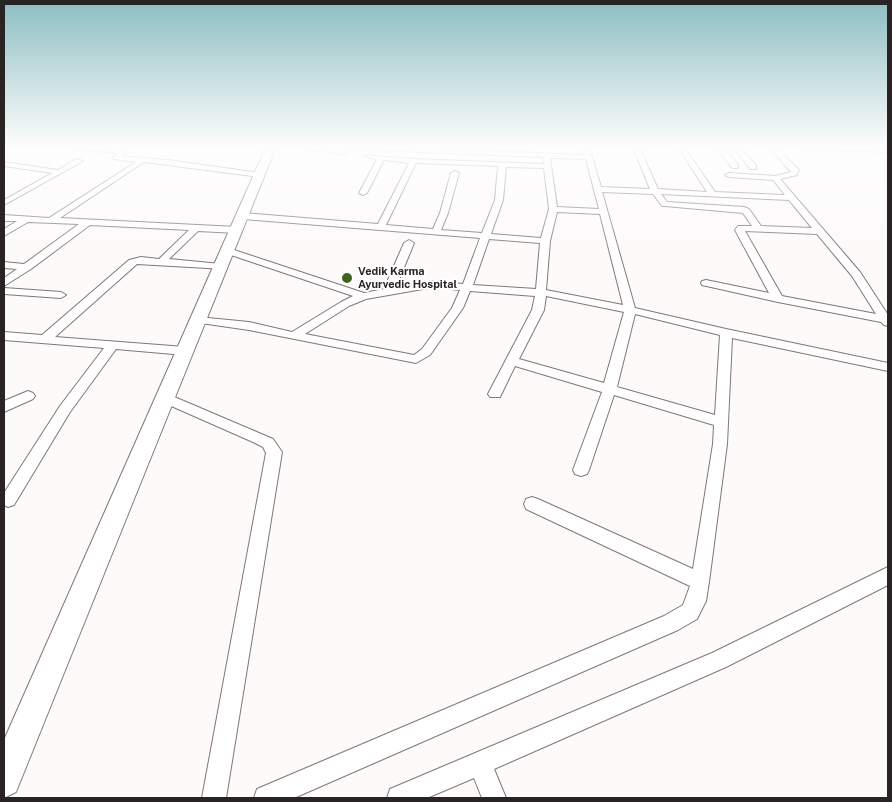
<!DOCTYPE html>
<style>
body{margin:0}
#map{position:relative;width:892px;height:802px;overflow:hidden;background:#fdfafa;font-family:"Public Sans",sans-serif}
canvas{display:block}
.frame{position:absolute;inset:0;border:5px solid #292324;pointer-events:none}
</style>
<div id="map">
<canvas width="892" height="802"></canvas>
<div class="frame"></div>
</div>
<script>
const ctx = document.querySelector('canvas').getContext('2d');
ctx.lineJoin = 'round';
function shape(rows) {
  const path = new Path2D();
  for (const r of rows) {
    path.moveTo(r[0], r[1]);
    for (let i = 2; i < r.length; i += 2) path.lineTo(r[i], r[i + 1]);
  }
  return path;
}
function trace(path, color, width, dash) {
  ctx.strokeStyle = color;
  ctx.lineWidth = width;
  ctx.lineCap = dash ? 'butt' : 'round';
  ctx.setLineDash(dash || []);
  ctx.stroke(path);
}
function fillPath(path, color) {
  ctx.fillStyle = color;
  ctx.fill(path, 'evenodd');
}
function write(font, color, halo, rows, align = 'center') {
  ctx.font = font + ' "Public Sans",sans-serif';
  ctx.lineWidth = 4;
  ctx.setLineDash([]);
  ctx.textBaseline = 'middle';
  ctx.strokeStyle = halo;
  ctx.fillStyle = color;
  for (const [text, x, y, turn = 0] of rows) {
    ctx.save();
    ctx.translate(x, y);
    ctx.rotate((+turn || 0) * Math.PI / 180);
    ctx.textAlign = isNaN(turn) ? turn : align;
    if (halo) ctx.strokeText(text, 0, 0);
    ctx.fillText(text, 0, 0);
    ctx.restore();
  }
}
const minor = shape([
 [70,147,124,149,127,151,122,156,168,160,260,173,264,175,260,177,144,162,60,218,237,227,242,230,237,233,198,231,169,259,221,264,226,267,225,269,137,264,55,337,185,347,191,351,185,355,116,349,70,412,14,505,8,507,4,505,4,493,60,406,104,348,4,340,4,332,42,335,129,260,141,257,159,259,189,230,90,225,31,269,4,286,4,278,17,269,4,268,4,262,24,264,79,224,28,222,4,236,4,229,17,221,4,221,4,215,49,218,136,162,114,159,112,158,118,153,73,149,70,147],
 [303,147,335,149,342,147,392,147,585,155,583,147,589,147,601,187,650,189,633,147,639,147,658,189,707,192,678,147,684,147,715,192,785,195,773,180,729,177,725,175,729,173,775,176,791,172,769,147,776,147,799,170,797,175,780,179,860,272,888,315,888,326,884,325,881,322,778,302,702,285,701,283,702,281,706,280,769,293,735,230,738,226,752,226,743,213,665,206,662,206,653,194,602,192,635,308,726,329,888,363,888,371,732,338,727,444,709,582,706,601,697,619,678,630,294,798,254,798,257,789,664,616,683,605,690,586,526,509,524,504,526,499,532,497,538,499,693,569,713,444,714,425,614,395,589,470,587,474,581,476,575,474,573,470,602,392,515,366,500,397,490,397,488,394,532,310,535,296,470,291,463,308,430,355,416,363,249,330,194,322,192,320,198,317,249,322,292,332,341,302,353,296,225,253,223,251,228,248,364,293,384,289,404,243,409,240,414,243,396,287,434,281,463,284,480,238,243,219,239,216,243,213,378,224,409,163,384,160,367,193,363,195,359,193,377,159,366,157,366,155,413,159,544,164,543,157,349,149,345,150,347,152,344,154,306,149,303,147],
 [550,158,586,159,599,209,557,207,550,158],
 [416,163,498,166,495,200,482,233,441,230,448,213,459,173,455,171,451,173,440,213,433,229,386,225,416,163],
 [506,167,544,168,549,209,541,238,491,234,503,200,506,167],
 [661,194,789,200,812,228,761,226,749,209,744,207,667,202,661,194],
 [557,212,600,214,623,305,546,290,550,241,557,212],
 [745,231,817,234,852,276,876,314,782,296,745,231],
 [489,239,540,243,536,289,473,285,489,239],
 [434,287,460,290,452,308,422,349,414,355,305,334,349,306,366,299,434,287],
 [546,296,624,312,604,383,519,359,544,310,546,296],
 [635,314,720,335,715,415,617,387,635,314],
 [716,147,722,147,738,164,738,168,732,168,716,147],
 [733,147,739,147,756,165,756,169,750,169,733,147],
 [799,147,888,148,888,152,802,149,799,147],
 [76,159,83,161,4,205,4,200,52,173,4,166,4,162,58,170,76,159],
 [4,288,61,292,66,295,61,298,4,294,4,288],
 [28,391,33,393,35,396,33,399,4,412,4,401,28,391],
 [165,393,273,439,282,452,226,798,202,798,266,453,263,447,253,442,160,401,158,398,160,395,165,393],
 [888,567,888,585,726,667,494,769,506,798,482,798,474,778,427,798,387,798,390,789,712,653,888,567]
]);
const secondary = shape([
 [266,147,276,147,16,792,4,798,4,740,266,147]
]);
const markers = [
 [347,278,6,"#41641c"]
];
const farPoinames = [
 ["Vedik Karma",358,272],
 ["Ayurvedic Hospital",358,285]
];
trace(minor, '#847578', 2);
trace(secondary, '#847578', 2);
fillPath(minor, '#fff');
fillPath(secondary, '#fff');
const sky = ctx.createLinearGradient(0, 0, 0, 259);
sky.addColorStop(0, '#8dbdc1');
sky.addColorStop(0.57, '#fefdfd');
sky.addColorStop(1, '#fefdfd00');
ctx.fillStyle = sky;
ctx.fillRect(0, 0, 892, 259);
for (const [x, y, r, color] of markers) {
  const dot = new Path2D();
  dot.arc(x, y, r, 0, 2 * Math.PI);
  ctx.fillStyle = color;
  ctx.fill(dot);
  trace(dot, '#fff', 2);
}
write('bold 11px', '#292324', '#fff', farPoinames, 'left');
</script>
